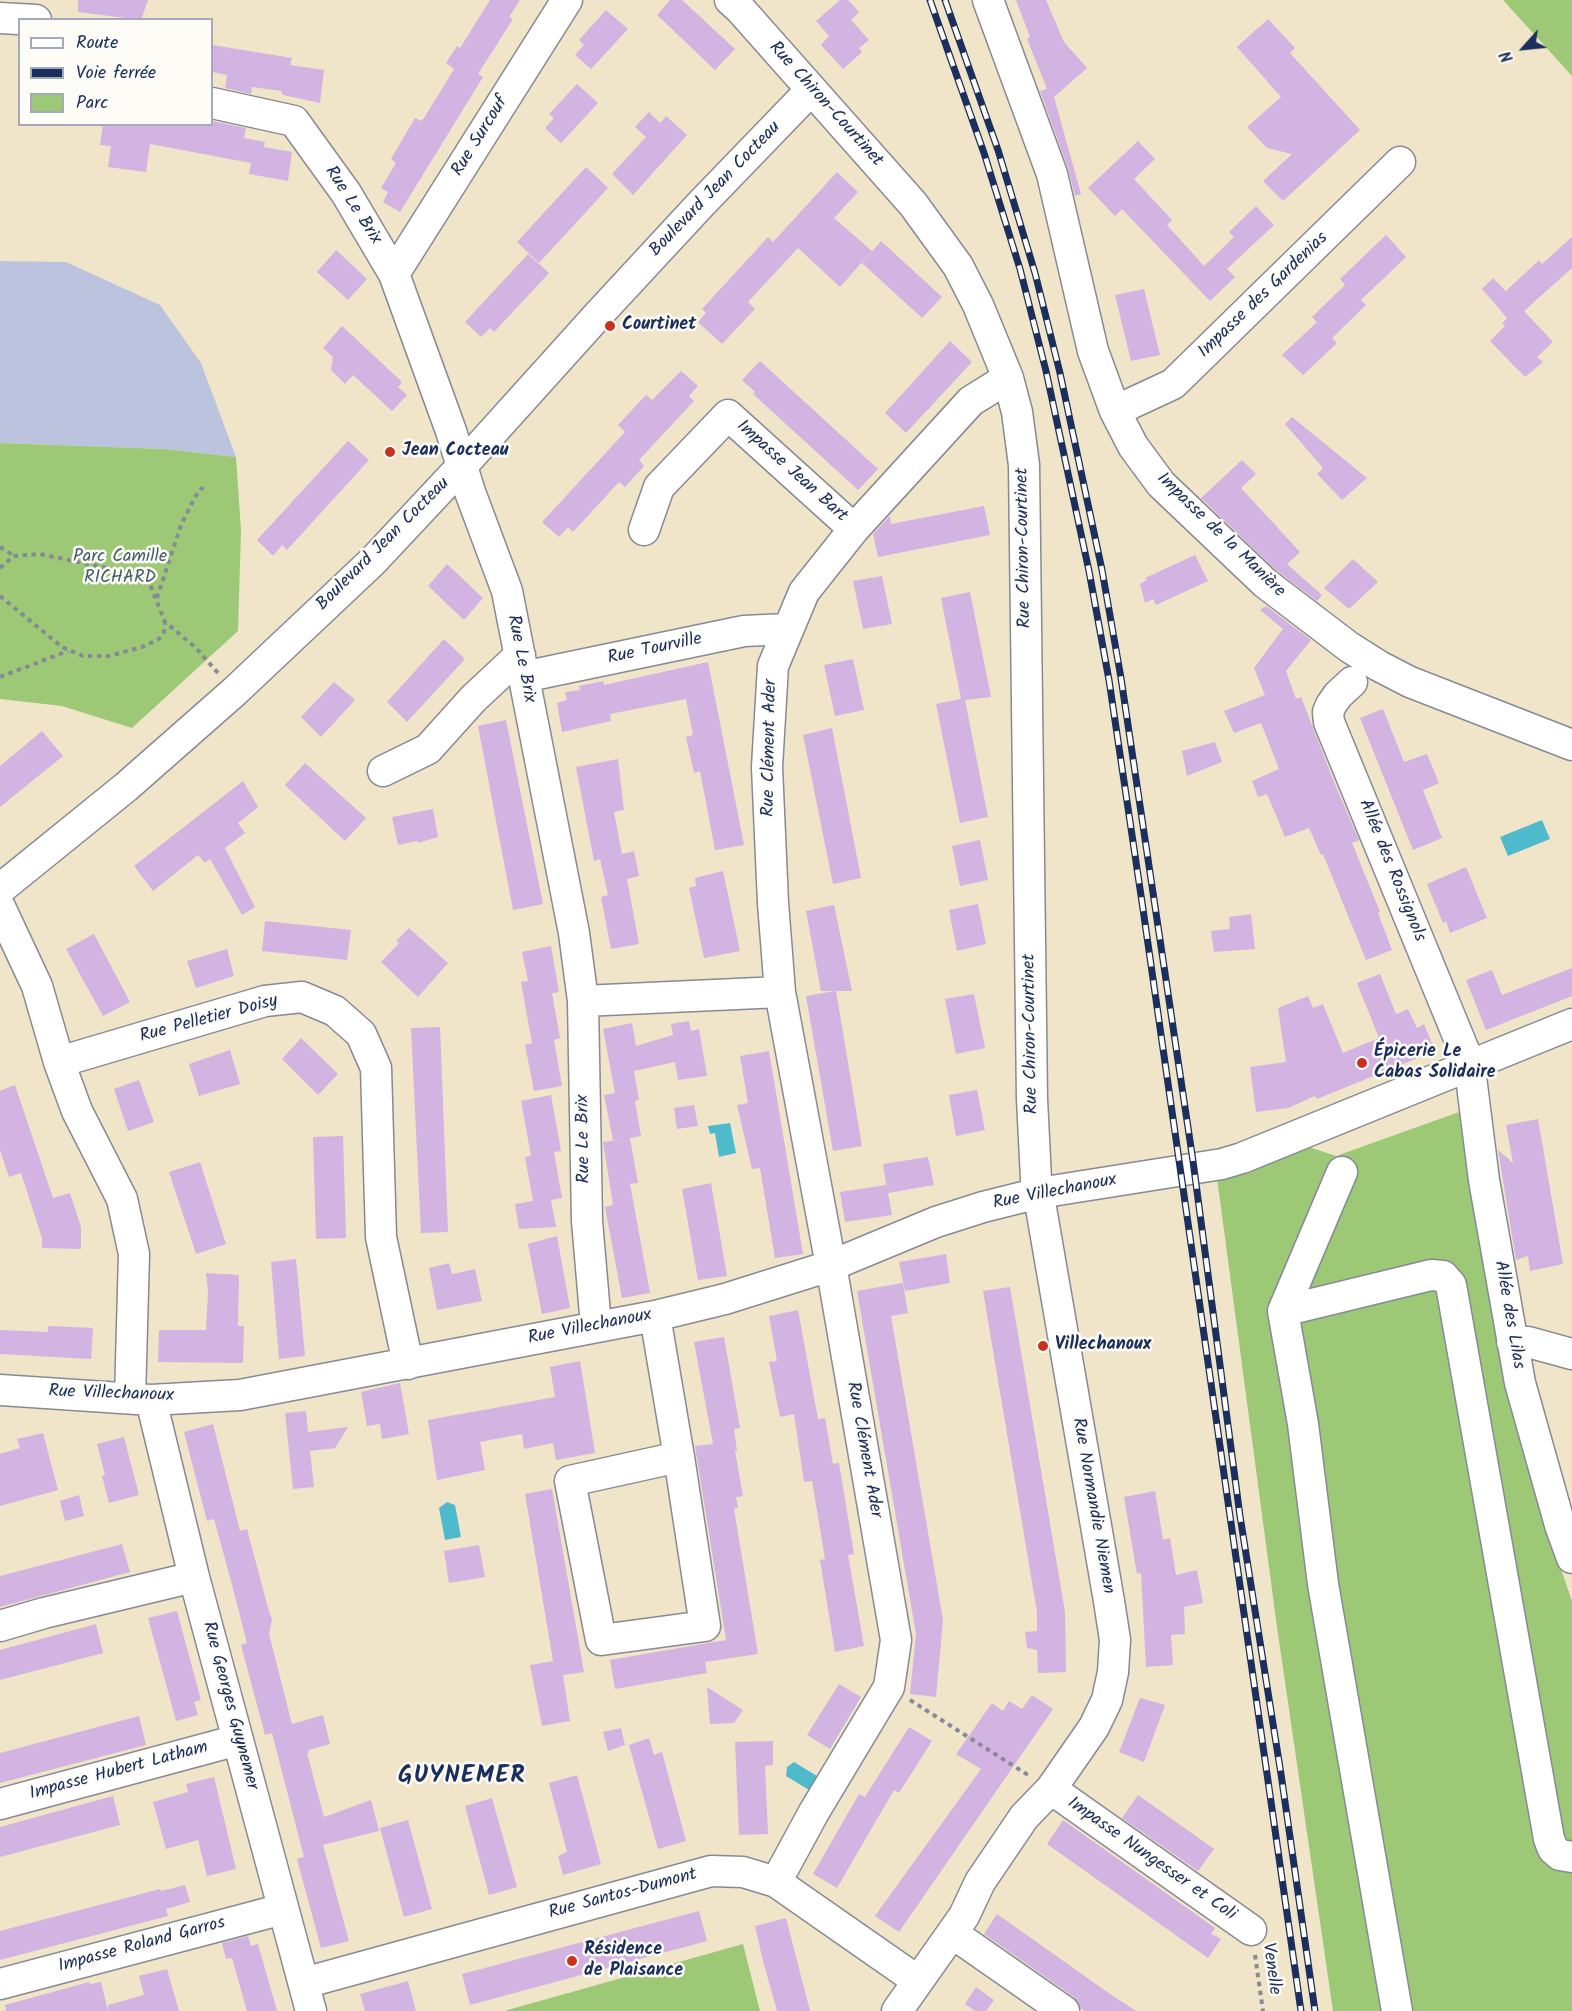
<!DOCTYPE html>
<meta charset="utf-8">
<style>
body{margin:0}
#map{position:relative;width:1572px;height:2011px;overflow:hidden;background:#f0e5c9;font-family:Kalam,sans-serif}
canvas{display:block}
.legend{position:absolute;left:18px;top:18px;width:195px;height:108px;box-sizing:border-box;background:#fdfcf7;border:2px solid #a3aaba;margin:0;padding:8px 10px;list-style:none;font-size:18px;color:#1b2f5e}
.legend li{display:flex;align-items:center;gap:12px;height:30px}
.legend b{width:30px;border:2px solid #a3aaba}
.north{position:absolute;left:1494px;top:18px;width:60px;height:60px;-webkit-text-stroke:4px #fdfcf7;paint-order:stroke;rotate:243deg;font-size:16px;font-weight:700;line-height:24px;text-align:center;color:#1b2f5e}
.north::after{content:'';display:block;margin:auto;width:21px;height:27px;background:#1b2f5e;clip-path:polygon(50% 0,100% 100%,50% 72%,0 100%)}
</style>
<div id="map">
<canvas width="1572" height="2011"></canvas>
<ul class="legend">
<li><b style="height:8px;background:#fff"></b>Route</li>
<li><b style="height:8px;background:#1b2f5e"></b>Voie ferrée</li>
<li><b style="height:16px;background:#9dc977"></b>Parc</li>
</ul>
<div class="north">N</div>
</div>
<script>
const ctx = document.querySelector('canvas').getContext('2d');
ctx.lineJoin = 'round';
function fillPath(path, color) {
  ctx.fillStyle = color;
  ctx.fill(path, 'evenodd');
}
function shape(rows) {
  const path = new Path2D();
  for (const r of rows) {
    path.moveTo(r[0], r[1]);
    for (let i = 2; i < r.length; i += 2) path.lineTo(r[i], r[i + 1]);
  }
  return path;
}
function trace(path, color, width, dash) {
  ctx.strokeStyle = color;
  ctx.lineWidth = width;
  ctx.lineCap = dash ? 'butt' : 'round';
  ctx.setLineDash(dash || []);
  ctx.stroke(path);
}
function write(font, color, halo, rows, align = 'center') {
  ctx.font = font + ' Kalam,sans-serif';
  ctx.lineWidth = 5;
  ctx.setLineDash([]);
  ctx.textBaseline = 'middle';
  ctx.strokeStyle = halo;
  ctx.fillStyle = color;
  for (const [text, x, y, turn = 0] of rows) {
    ctx.save();
    ctx.translate(x, y);
    ctx.rotate((+turn || 0) * Math.PI / 180);
    ctx.textAlign = isNaN(turn) ? turn : align;
    if (halo) ctx.strokeText(text, 0, 0);
    ctx.fillText(text, 0, 0);
    ctx.restore();
  }
}
const industrial = shape([
 [0,261,66,262,160,305,201,363,236,457,164,449,0,443]
]);
const green = shape([
 [1503,0,1572,0,1572,76],
 [0,443,164,449,236,457,241,530,238,631,132,728,62,706,0,699],
 [1462,1111,1550,1537,1572,1601,1572,2011,1333,2011,1277,1627,1217,1178,1237,1176,1309,1147,1336,1156],
 [743,1944,760,2011,504,2011]
]);
const water = shape([
 [1542,820,1550,839,1508,856,1500,837],
 [730,1123,736,1153,719,1157,715,1133,710,1134,708,1126],
 [447,1502,455,1505,461,1537,445,1540,439,1508],
 [794,1762,817,1776,809,1790,786,1776,787,1767]
]);
const building = shape([
 [78,0,148,0,141,20,78,12],
 [490,0,520,0,509,17,513,19,478,74,483,77,400,212,383,202,388,192,381,188,396,163,391,159,415,118,422,121,437,97,454,69,446,63,457,46,460,48],
 [670,0,682,0,735,49,715,70,657,15],
 [840,0,848,0,859,12,851,20,869,40,859,48,862,52,843,69,821,45,829,36,816,21],
 [1016,0,1046,0,1064,42,1087,68,1054,97,1081,194,1075,196,1068,168,1040,91,1047,89,1027,39,1030,37],
 [606,10,628,29,591,69,575,55,584,45,579,40],
 [1268,19,1295,48,1290,53,1360,130,1283,201,1263,181,1292,154,1267,148,1247,127,1281,97,1237,47],
 [212,45,292,58,290,65,324,70,320,103,283,95,281,91,252,87,251,94,225,88,227,75,212,72],
 [577,84,598,103,561,143,545,128,554,118,549,114],
 [649,112,660,123,666,116,687,135,633,195,612,174,646,137,635,127],
 [212,121,246,128,244,138,265,142,264,147,292,152,288,181,249,174,251,163,150,144,146,172,108,167,111,146,100,145,103,124,212,124],
 [1138,141,1155,159,1134,179,1172,220,1167,225,1204,266,1234,237,1229,232,1256,206,1274,225,1227,269,1235,277,1210,301,1122,209,1115,216,1088,188],
 [586,167,608,188,539,263,517,242],
 [837,172,858,192,834,218,872,251,840,287,798,248,748,302,755,309,722,344,698,322,706,313,702,309,768,237,773,242],
 [1386,235,1406,257,1361,300,1366,305,1332,338,1337,343,1303,375,1282,355,1317,322,1312,317,1345,285,1340,279],
 [1572,237,1572,268,1524,311,1553,342,1537,357,1543,362,1525,377,1490,341,1505,326,1502,323,1507,318,1482,289,1493,278,1506,291,1539,260,1542,264],
 [881,241,942,297,922,318,862,263],
 [336,250,367,279,348,300,317,272],
 [528,254,549,273,494,332,490,328,481,337,465,322],
 [1144,289,1160,355,1131,361,1115,295],
 [342,326,402,382,398,387,407,395,392,411,353,375,345,384,331,370,333,357,323,348],
 [950,341,972,362,906,433,885,413],
 [760,361,878,469,858,490,753,394,755,392,742,380],
 [681,371,698,386,689,396,694,401,639,460,644,466,625,487,619,482,573,532,568,527,559,537,542,522,625,432,618,425,646,395,652,400],
 [1292,417,1367,478,1342,500,1317,474,1323,468,1285,424],
 [348,441,369,460,287,550,282,545,273,556,257,540],
 [1242,460,1256,474,1241,488,1300,552,1287,564,1322,595,1317,601,1276,570,1201,498],
 [984,506,990,535,878,557,873,534,890,516,891,524],
 [1195,555,1208,581,1156,605,1153,599,1145,603,1140,584,1147,580,1145,578],
 [1353,559,1378,582,1349,609,1324,588],
 [447,564,483,598,464,620,428,586],
 [882,576,892,624,863,629,853,581],
 [970,592,991,697,965,700,988,817,960,823,936,704,961,699,941,598],
 [1266,606,1311,640,1286,671,1296,699,1301,697,1336,787,1359,840,1352,843,1380,912,1378,913,1392,950,1366,960,1323,854,1321,855,1309,828,1285,837,1267,794,1258,797,1252,781,1279,769,1261,723,1234,733,1224,711,1265,695,1254,668,1283,629,1260,610],
 [444,639,465,659,407,722,387,702],
 [853,659,864,710,835,716,824,665],
 [708,662,744,845,715,850,700,771,694,773,686,737,693,735,686,699,610,714,611,721,562,732,557,703,567,700,565,692,580,690,579,686,603,681,604,685],
 [334,682,355,700,321,737,301,717],
 [1383,709,1404,762,1427,754,1439,783,1423,790,1442,838,1413,850,1360,718],
 [506,720,543,904,513,910,478,726],
 [832,728,861,878,833,884,803,735],
 [42,731,63,756,0,807,0,766],
 [1215,742,1222,762,1187,776,1182,751],
 [618,759,624,810,614,812,622,854,634,851,639,876,627,879,639,944,611,949,601,897,608,895,600,859,594,861,576,767],
 [305,763,366,818,345,841,285,785],
 [243,781,258,807,238,823,245,833,225,848,255,907,242,915,210,859,205,863,198,855,153,891,134,866],
 [433,809,438,837,418,843,417,841,398,845,392,817],
 [980,840,988,880,960,886,952,846],
 [1466,867,1487,918,1450,933,1446,921,1443,923,1427,884],
 [723,871,740,951,704,958,689,888,696,886,695,878],
 [978,904,986,944,957,951,949,910],
 [834,905,852,991,836,991,862,1146,833,1151,806,996,835,991,821,991,806,911],
 [1251,914,1255,949,1214,952,1211,931,1230,929,1229,917],
 [265,921,351,930,347,960,262,951],
 [409,928,448,963,418,997,381,962,399,943,396,941],
 [94,934,130,1002,103,1016,66,949],
 [551,946,559,992,552,993,560,1038,554,1040,562,1086,534,1091,525,1045,532,1043,521,982,528,981,522,952],
 [227,949,234,976,196,988,187,961],
 [1572,968,1572,996,1486,1030,1466,980,1492,970,1502,995],
 [1380,974,1396,1014,1408,1009,1417,1028,1424,1024,1435,1051,1317,1099,1315,1096,1288,1108,1256,1112,1250,1067,1286,1062,1278,1008,1308,996,1313,1008,1323,1004,1343,1053,1379,1038,1357,983],
 [974,994,985,1048,956,1054,945,999],
 [689,1021,691,1031,699,1029,707,1076,678,1080,675,1062,634,1071,639,1100,635,1101,641,1136,630,1138,638,1183,630,1184,650,1293,622,1298,605,1207,613,1205,603,1142,618,1140,613,1140,604,1095,615,1093,603,1029,632,1023,636,1046,673,1035,671,1024],
 [440,1027,448,1232,421,1233,411,1028],
 [301,1038,338,1074,318,1095,282,1059],
 [230,1050,240,1084,199,1096,189,1064],
 [769,1051,803,1254,775,1258,760,1168,752,1169,737,1105,748,1103,740,1056],
 [139,1080,154,1122,128,1131,114,1089],
 [15,1085,53,1198,70,1193,81,1227,81,1249,42,1248,42,1238,21,1173,9,1177,0,1150,0,1091],
 [977,1090,985,1130,956,1136,949,1095],
 [551,1095,561,1151,554,1152,562,1198,551,1200,556,1227,519,1229,515,1204,533,1201,525,1157,531,1156,521,1101],
 [694,1105,698,1126,677,1129,674,1108],
 [1538,1119,1563,1264,1530,1271,1528,1256,1516,1260,1498,1150,1513,1163,1506,1125],
 [343,1136,346,1238,316,1239,313,1137],
 [928,1157,934,1185,888,1193,892,1215,845,1222,840,1192,886,1185,887,1190,883,1164],
 [200,1162,226,1244,196,1254,169,1172],
 [711,1183,727,1276,698,1280,682,1189],
 [557,1236,570,1308,542,1314,528,1244],
 [946,1254,950,1283,905,1291,899,1262],
 [296,1259,305,1356,279,1359,271,1262],
 [449,1263,452,1274,475,1269,482,1301,437,1310,429,1268],
 [206,1273,239,1275,238,1326,244,1326,243,1363,158,1362,159,1330,206,1330,208,1292],
 [903,1283,908,1313,891,1316,943,1620,936,1697,910,1694,916,1634,857,1291],
 [1010,1287,1065,1612,1066,1672,1038,1673,1037,1650,1027,1648,1025,1632,1037,1631,1037,1612,983,1291],
 [798,1310,818,1419,825,1418,833,1464,839,1463,854,1554,848,1555,864,1646,835,1652,820,1560,825,1559,812,1481,804,1482,794,1414,780,1417,769,1362,777,1361,769,1316],
 [48,1326,93,1328,91,1359,0,1354,0,1330,48,1332],
 [724,1337,740,1428,734,1429,737,1451,735,1451,743,1496,736,1497,738,1508,734,1509,758,1654,705,1662,707,1673,615,1689,610,1660,726,1640,695,1446,713,1444,694,1342],
 [580,1361,595,1453,556,1460,553,1443,524,1449,522,1434,480,1442,485,1470,437,1480,428,1420,555,1397,550,1367],
 [400,1383,409,1434,382,1439,380,1424,367,1426,361,1392],
 [306,1411,308,1432,348,1427,335,1448,310,1451,314,1487,293,1489,285,1413],
 [213,1424,240,1531,247,1529,268,1608,272,1620,269,1634,292,1724,323,1715,330,1744,308,1750,309,1753,307,1753,324,1817,371,1800,379,1831,323,1845,349,1941,321,1948,297,1859,304,1857,272,1733,265,1735,241,1645,247,1643,231,1581,214,1519,207,1521,184,1432],
 [43,1433,58,1490,0,1506,0,1454,20,1448,17,1439],
 [124,1437,139,1495,109,1503,102,1476,105,1475,97,1444],
 [552,1489,584,1672,563,1675,570,1721,542,1726,530,1665,553,1661,525,1494],
 [1155,1491,1163,1540,1170,1538,1176,1575,1197,1570,1203,1603,1184,1607,1185,1634,1171,1635,1173,1665,1146,1667,1141,1573,1137,1574,1124,1497],
 [79,1495,84,1516,65,1521,60,1501],
 [122,1544,130,1572,0,1607,0,1576],
 [479,1545,485,1577,449,1583,444,1551],
 [177,1611,201,1700,194,1702,198,1715,176,1721,148,1618],
 [96,1624,103,1653,0,1680,0,1650],
 [839,1684,861,1697,830,1749,807,1735],
 [707,1687,743,1710,734,1723,710,1724],
 [1032,1695,1053,1709,899,1932,875,1916,981,1769,956,1754,992,1703,1003,1711,1009,1701,1022,1709],
 [1140,1698,1165,1705,1144,1762,1119,1752],
 [139,1716,146,1745,0,1783,0,1753],
 [909,1727,932,1741,899,1793,894,1790,837,1888,813,1874,859,1794,865,1797],
 [621,1728,625,1745,608,1751,603,1732],
 [649,1738,654,1755,662,1752,686,1841,658,1849,629,1745],
 [773,1741,773,1765,765,1766,768,1834,739,1835,735,1742],
 [577,1775,601,1864,563,1875,558,1856,567,1852,549,1783],
 [214,1777,236,1869,207,1876,198,1840,166,1849,153,1802,188,1792,186,1784],
 [1138,1795,1214,1849,1198,1871,1122,1818],
 [113,1796,120,1825,0,1857,0,1827],
 [492,1798,517,1887,489,1895,465,1806],
 [408,1820,432,1909,404,1917,380,1828],
 [1063,1820,1215,1928,1211,1934,1221,1939,1208,1958,1047,1844],
 [185,1885,190,1902,166,1909,168,1916,0,1960,0,1931,160,1889,161,1891],
 [699,1911,707,1941,470,2005,462,1974],
 [997,1914,1110,1994,1136,2011,1085,2011,1080,2008,1074,1997,984,1934],
 [786,1918,810,2011,777,2011,763,1961,755,1926],
 [248,1936,251,1946,258,1944,277,2011,247,2011,232,1958,226,1959,222,1943],
 [167,1969,179,2011,108,2011,108,2005,144,1995,139,1976],
 [408,1981,416,2011,365,2011,360,1994],
 [89,1982,90,1984,101,1982,108,2011,6,2011,5,2005],
 [976,1987,994,2000,986,2011,975,2011,965,2004]
]);
const path = shape([
 [0,547,14,556],
 [0,568,14,556,40,554,136,574,149,582,165,622,195,647,218,673],
 [0,596,62,647,83,656,109,656,142,647,159,639,164,632,165,623],
 [157,598,181,525,195,497,203,487],
 [0,677,68,651],
 [910,1700,1028,1775],
 [1255,1955,1263,2011]
]);
const minor = shape([
 [730,0,741,10,913,204,958,266,978,305,1008,378,1017,412,1024,465,1032,1099,1036,1179,1109,1601,1115,1640,1113,1672,1107,1700,1094,1727,1051,1789,1024,1817,980,1882,964,1916,897,2011],
 [988,0,1052,174,1093,351,1115,411,1133,446,1161,484,1265,583,1349,647,1379,666,1410,682,1572,745],
 [0,18,36,20],
 [212,103,294,121,346,193,394,274,451,431,470,492,507,591,574,933,583,1001,587,1221,596,1326],
 [394,274,567,0],
 [1115,411,1173,384,1400,162],
 [644,530,659,487,728,415,854,529],
 [523,677,744,631,787,629],
 [1352,682,1338,695,1331,705,1328,712,1329,722,1465,1053,1471,1077,1484,1180,1520,1383,1560,1525,1572,1558],
 [383,771,428,749,473,699,520,655],
 [0,889,126,787,234,692,373,561,462,466,599,314,700,205,811,90],
 [0,907,37,986,59,1062,265,1001,302,997,335,1011,361,1034,376,1068,381,1237,408,1364],
 [583,1001,780,992],
 [59,1062,77,1111,122,1199,134,1254,130,1398],
 [1283,1311,1342,1172],
 [655,1316,679,1457,705,1626,601,1640,570,1481,679,1457],
 [1512,1342,1528,1342,1572,1354],
 [0,1390,151,1400,240,1395,655,1316,725,1299,830,1266,936,1222,983,1207,1039,1193,1222,1164,1242,1158,1572,1024],
 [151,1400,194,1577,311,2011],
 [0,1626,44,1613,194,1577],
 [1051,1789,1251,1930],
 [0,1804,238,1740],
 [776,1882,814,1812,889,1687,896,1640,834,1282,780,992,773,903,767,767,773,666,804,592,854,529,971,401,1008,378],
 [952,1933,1064,2011],
 [304,1983,711,1871,743,1872,776,1882,918,1981],
 [0,1984,283,1909],
 [1397,2011,1323,1584,1303,1424,1283,1311,1431,1275,1443,1276,1451,1285,1549,1839,1553,1849,1560,1855,1572,1857]
]);
const rail = shape([
 [930,0,984,153,1020,269,1046,371,1089,571,1109,680,1143,909,1301,2011],
 [945,0,998,150,1035,273,1060,373,1102,570,1121,678,1193,1161,1240,1516,1281,1774,1315,2011]
]);
const markers = [
 [610,326,6,"#c8321e"],
 [390,452,6,"#c8321e"],
 [1362,1063,6,"#c8321e"],
 [1043,1346,6,"#c8321e"],
 [572,1961,6,"#c8321e"]
];
const streetNames = [
 ["Rue Chiron-Courtinet",825,105,48],
 ["Rue Surcouf",481,137,-58],
 ["Boulevard Jean Cocteau",716,190,-46],
 ["Rue Le Brix",352,206,57],
 ["Impasse des Gardenias",1264,296,-44],
 ["Impasse Jean Bart",791,472,42],
 ["Impasse de la Manière",1220,536,44],
 ["Boulevard Jean Cocteau",384,545,-45],
 ["Rue Chiron-Courtinet",1025,548,-91],
 ["Rue Tourville",655,650,-12],
 ["Rue Le Brix",520,659,79],
 ["Rue Clément Ader",771,748,-89],
 ["Allée des Rossignols",1391,871,68],
 ["Rue Pelletier Doisy",209,1020,-15],
 ["Rue Chiron-Courtinet",1032,1034,-91],
 ["Rue Le Brix",585,1139,-91],
 ["Rue Villechanoux",1055,1193,-11],
 ["Allée des Lilas",1508,1315,80],
 ["Rue Villechanoux",590,1328,-11],
 ["Rue Villechanoux",111,1395,2],
 ["Rue Clément Ader",863,1450,80],
 ["Rue Normandie Niemen",1092,1506,80],
 ["Rue Georges Guynemer",229,1706,75],
 ["Impasse Hubert Latham",119,1772,-15],
 ["Impasse Nungesser et Coli",1151,1860,35],
 ["Rue Santos-Dumont",623,1895,-15],
 ["Impasse Roland Garros",142,1946,-15],
 ["Venelle",1270,1969,82]
];
const poiNames = [
 ["Courtinet",622,326],
 ["Jean Cocteau",402,452],
 ["Épicerie Le",1374,1053],
 ["Cabas Solidaire",1374,1074],
 ["Villechanoux",1055,1346],
 ["Résidence",584,1951],
 ["de Plaisance",584,1972]
];
const parkNames = [
 ["Parc Camille",120,558],
 ["RICHARD",120,579]
];
const districtNames = [
 ["GUYNEMER",462,1778]
];
fillPath(industrial, '#bcc3de');
fillPath(green, '#9dc977');
fillPath(water, '#50bacd');
fillPath(building, '#d2b3e2');
trace(minor, '#868a94', 33);
trace(path, '#868a94', 4, [4.5, 4.5]);
trace(minor, '#fff', 30);
trace(rail, '#1b2f5e', 7);
trace(rail, '#fdfcf7', 4.5, [14]);
for (const [x, y, r, color] of markers) {
  const dot = new Path2D();
  dot.arc(x, y, r, 0, 2 * Math.PI);
  ctx.fillStyle = color;
  ctx.fill(dot);
  trace(dot, '#fdfcf7', 2);
}
write('18px', '#1b2f5e', '#fdfcf7', streetNames);
write('bold 18px', '#1b2f5e', '#fdfcf7', poiNames, 'left');
write('18px', '#425d66', '#fdfcf7', parkNames);
ctx.letterSpacing = '1.5px';
write('bold 24px', '#1b2f5e', '#fdfcf7', districtNames);
ctx.letterSpacing = '0px';
</script>
